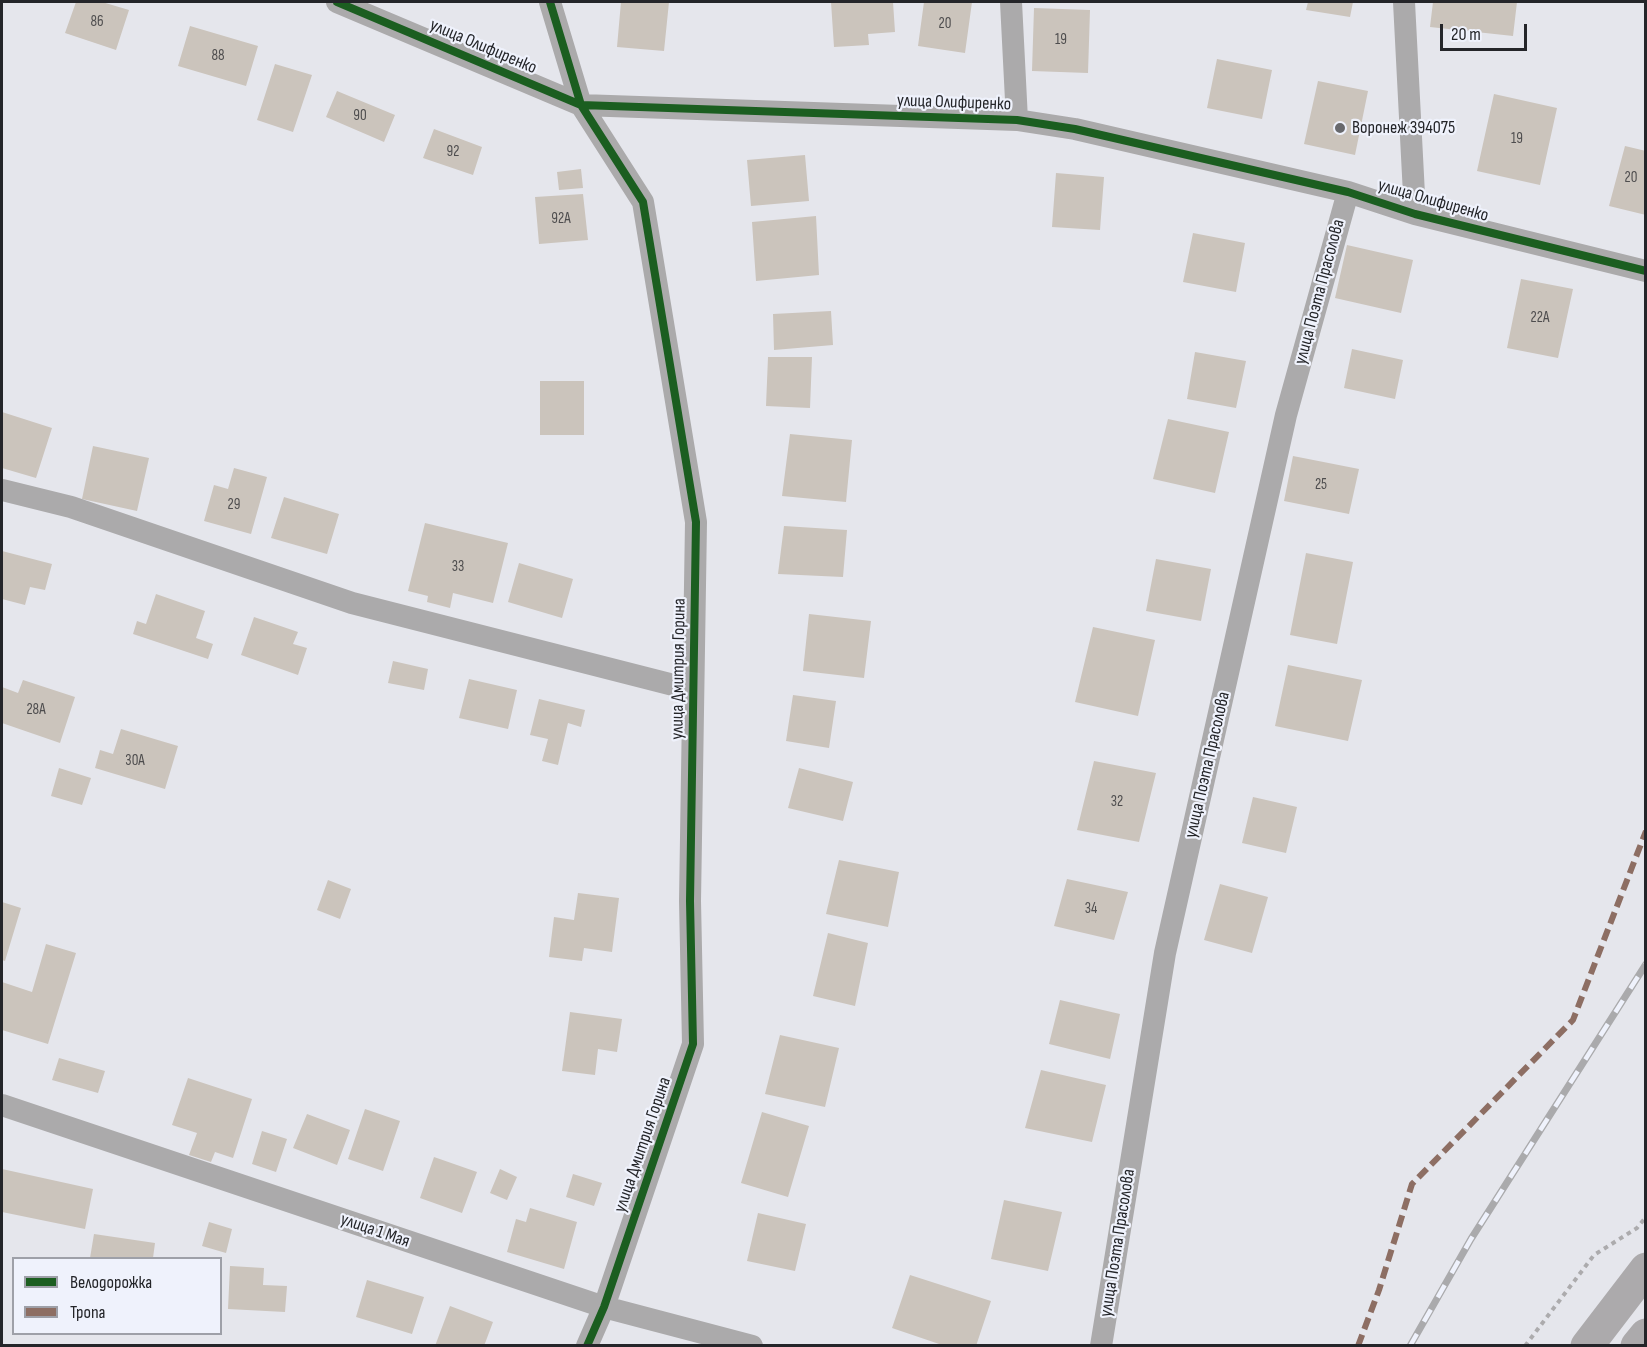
<!DOCTYPE html>
<meta charset="utf-8">
<style>
body{margin:0}
#map{position:relative;width:1647px;height:1347px;overflow:hidden;background:#e5e6ec;font-family:"Sofia Sans Condensed",sans-serif}
canvas{display:block}
.frame{position:absolute;inset:0;border:3px solid #242529;pointer-events:none}
.legend{position:absolute;left:12px;top:1257px;width:210px;height:78px;box-sizing:border-box;background:#eff2fc;border:2px solid #9ea0a8;margin:0;padding:8px 10px;list-style:none;font-size:18px;color:#242529}
.legend li{display:flex;align-items:center;gap:12px;height:30px}
.legend b{width:30px;border:2px solid #9ea0a8}
.scale{position:absolute;left:1440px;top:24px;width:87px;height:27px;box-sizing:border-box;border:3px solid #242529;border-top:0;padding-left:8px;font-size:18px;line-height:21px;white-space:nowrap;color:#242529;-webkit-text-stroke:4px #eff2fc;paint-order:stroke}
</style>
<div id="map">
<canvas width="1647" height="1347"></canvas>
<div class="frame"></div>
<ul class="legend">
<li><b style="height:8px;background:#1b5e20"></b>Велодорожка</li>
<li><b style="height:8px;background:#8d6e63"></b>Тропа</li>
</ul>
<div class="scale">20 m</div>
</div>
<script>
const ctx = document.querySelector('canvas').getContext('2d');
ctx.lineJoin = 'round';
function fillPath(path, color) {
  ctx.fillStyle = color;
  ctx.fill(path, 'evenodd');
}
function shape(rows) {
  const path = new Path2D();
  for (const r of rows) {
    path.moveTo(r[0], r[1]);
    for (let i = 2; i < r.length; i += 2) path.lineTo(r[i], r[i + 1]);
  }
  return path;
}
function trace(path, color, width, dash) {
  ctx.strokeStyle = color;
  ctx.lineWidth = width;
  ctx.lineCap = dash ? 'butt' : 'round';
  ctx.setLineDash(dash || []);
  ctx.stroke(path);
}
function write(font, color, halo, rows, align = 'center') {
  ctx.font = font + ' "Sofia Sans Condensed",sans-serif';
  ctx.lineWidth = 4.5;
  ctx.setLineDash([]);
  ctx.textBaseline = 'middle';
  ctx.strokeStyle = halo;
  ctx.fillStyle = color;
  for (const [text, x, y, turn = 0] of rows) {
    ctx.save();
    ctx.translate(x, y);
    ctx.rotate((+turn || 0) * Math.PI / 180);
    ctx.textAlign = isNaN(turn) ? turn : align;
    if (halo) ctx.strokeText(text, 0, 0);
    ctx.fillText(text, 0, 0);
    ctx.restore();
  }
}
const building = shape([
 [76,2,102,2,129,10,116,50,65,33],
 [621,2,669,2,664,51,617,47],
 [831,2,893,2,895,32,868,34,869,45,834,47],
 [924,2,972,2,965,53,918,46],
 [1308,2,1353,2,1350,17,1306,10],
 [1433,2,1517,2,1513,36,1430,27],
 [1034,8,1090,10,1088,73,1032,71],
 [190,26,258,46,246,86,178,66],
 [1217,59,1272,70,1262,119,1207,108],
 [275,64,312,75,293,132,257,120],
 [1318,81,1368,91,1355,155,1304,144],
 [337,91,395,115,384,142,326,117],
 [1494,94,1557,108,1540,185,1477,171],
 [434,129,482,147,473,175,423,158],
 [1625,146,1646,151,1646,215,1609,206],
 [805,155,809,201,751,206,747,160],
 [581,169,583,188,559,190,557,172],
 [1056,173,1104,177,1100,230,1052,227],
 [583,194,588,240,539,244,535,197],
 [816,216,819,275,756,281,752,222],
 [1193,233,1245,243,1236,292,1183,282],
 [1347,245,1413,260,1401,313,1335,298],
 [1521,279,1573,289,1558,358,1507,348],
 [831,311,833,345,774,350,773,314],
 [1352,349,1403,360,1395,399,1344,388],
 [1195,352,1246,361,1236,408,1187,399],
 [768,357,812,357,810,408,766,406],
 [540,381,584,381,584,435,540,435],
 [2,412,52,428,36,478,2,468],
 [1168,419,1229,432,1215,493,1153,479],
 [790,434,852,440,846,502,782,496],
 [93,446,149,458,137,511,82,499],
 [1293,456,1359,469,1349,514,1284,501],
 [234,468,267,477,251,534,204,521,214,485,228,489],
 [284,497,339,514,327,554,271,538],
 [425,523,508,543,493,603,453,593,450,608,427,602,428,596,408,591],
 [784,526,847,530,843,577,778,574],
 [2,551,52,564,45,590,30,587,25,605,2,599],
 [1306,553,1353,562,1337,644,1290,635],
 [1156,559,1211,569,1201,621,1146,611],
 [519,563,573,579,562,618,508,602],
 [156,594,205,611,196,638,213,644,208,659,133,634,137,621,146,624],
 [809,614,871,621,864,678,803,671],
 [254,617,298,632,293,644,307,648,298,675,241,655],
 [1093,627,1155,640,1138,716,1075,702],
 [393,661,428,669,424,690,388,683],
 [1288,665,1362,680,1348,741,1275,726],
 [469,679,517,690,508,729,459,718],
 [23,680,75,697,60,743,2,723,2,687,18,693],
 [793,695,836,701,829,748,786,741],
 [539,699,585,710,581,727,568,723,558,765,542,761,548,739,530,735],
 [121,729,178,746,165,789,95,768,100,750,113,754],
 [1094,761,1156,773,1139,842,1077,830],
 [59,768,91,778,82,805,51,796],
 [799,768,853,782,843,821,788,808],
 [1253,797,1297,807,1286,853,1242,843],
 [839,860,899,872,888,927,826,914],
 [1067,879,1128,892,1114,940,1054,926],
 [328,880,351,889,340,919,317,910],
 [1220,884,1268,897,1252,953,1204,940],
 [578,893,619,898,612,952,584,948,582,961,549,957,554,917,574,920],
 [2,902,21,908,5,961,2,960],
 [828,933,868,943,855,1006,813,996],
 [46,944,76,953,48,1044,2,1030,2,982,32,992],
 [1060,1000,1120,1014,1110,1059,1049,1044],
 [570,1012,622,1019,617,1052,598,1049,595,1075,562,1071],
 [780,1035,839,1048,825,1107,765,1094],
 [59,1058,105,1071,98,1093,52,1080],
 [1041,1070,1106,1085,1092,1142,1025,1128],
 [188,1078,252,1099,233,1158,215,1152,211,1162,189,1155,197,1133,172,1125],
 [365,1109,400,1121,383,1171,348,1159],
 [762,1112,809,1126,788,1197,741,1183],
 [307,1114,350,1130,337,1165,293,1148],
 [262,1131,287,1139,276,1172,252,1164],
 [434,1157,477,1172,462,1213,420,1198],
 [2,1169,93,1189,85,1229,2,1212],
 [500,1169,517,1177,507,1200,490,1193],
 [573,1174,602,1183,594,1206,566,1197],
 [1004,1200,1062,1212,1048,1271,991,1259],
 [530,1208,577,1222,564,1269,507,1252,516,1219,526,1222],
 [758,1213,806,1224,795,1271,747,1261],
 [209,1222,232,1229,226,1253,202,1246],
 [94,1234,155,1243,153,1258,90,1258],
 [230,1266,264,1268,263,1285,287,1286,285,1312,228,1309],
 [910,1275,991,1301,976,1346,945,1346,892,1328],
 [367,1280,424,1297,412,1334,356,1317],
 [450,1306,493,1322,484,1346,435,1346]
]);
const path = shape([
 [1525,1346,1594,1255,1637,1228,1646,1217]
]);
const minor = shape([
 [337,2,581,105,1017,120,1075,129,1348,192,1415,214,1646,271],
 [550,2,581,105,643,202,696,522,690,901,693,1044,604,1307,587,1346],
 [1011,2,1017,120],
 [1404,2,1415,214],
 [2,490,71,507,352,603,693,690],
 [2,1105,604,1307,752,1346],
 [1101,1346,1165,953,1286,415,1348,192]
]);
const trunk = shape([
 [1587,1346,1646,1269],
 [1637,1346,1646,1335]
]);
const rail = shape([
 [1410,1346,1471,1239,1646,964]
]);
const quiet = shape([
 [1358,1346,1379,1290,1412,1184,1573,1020,1646,831]
]);
const cycleway = shape([
 [337,2,581,105,1017,120,1075,129,1348,192,1415,214,1646,271],
 [550,2,581,105,643,202,696,522,690,901,693,1044,604,1307,587,1346]
]);
const markers = [
 [1340,128,6,"#68696d"]
];
const numberNames = [
 ["86",97,22],
 ["20",945,24],
 ["19",1061,40],
 ["88",218,56],
 ["90",360,116],
 ["19",1517,139],
 ["92",453,152],
 ["20",1631,178],
 ["92А",561,219],
 ["22А",1540,318],
 ["25",1321,485],
 ["29",234,505],
 ["33",458,567],
 ["28А",36,710],
 ["30А",135,761],
 ["32",1117,802],
 ["34",1091,909]
];
const streetNames = [
 ["улица Олифиренко",483,47,23],
 ["улица Олифиренко",954,103,2],
 ["улица Олифиренко",1433,201,16],
 ["улица Поэта Прасолова",1320,292,-75],
 ["улица Дмитрия Горина",679,669,-89],
 ["улица Поэта Прасолова",1208,765,-77],
 ["улица Дмитрия Горина",643,1145,-71],
 ["улица 1 Мая",375,1231,19],
 ["улица Поэта Прасолова",1118,1243,-81]
];
const poiNames = [
 ["Воронеж 394075",1352,128]
];
fillPath(building, '#cbc4bc');
trace(path, '#acabad', 4, [4.5, 4.5]);
trace(minor, '#abaaab', 22);
trace(trunk, '#acaaac', 33);
trace(rail, '#aaaaac', 7);
trace(rail, '#eff2fc', 4.5, [14]);
trace(quiet, '#8d6e63', 6, [12, 6]);
trace(cycleway, '#1b5e20', 8);
for (const [x, y, r, color] of markers) {
  const dot = new Path2D();
  dot.arc(x, y, r, 0, 2 * Math.PI);
  ctx.fillStyle = color;
  ctx.fill(dot);
  trace(dot, '#eff2fc', 2);
}
write('15px', '#4e4d4e', null, numberNames);
write('18px', '#242529', '#eff2fc', streetNames);
write('18px', '#242529', '#eff2fc', poiNames, 'left');
</script>
